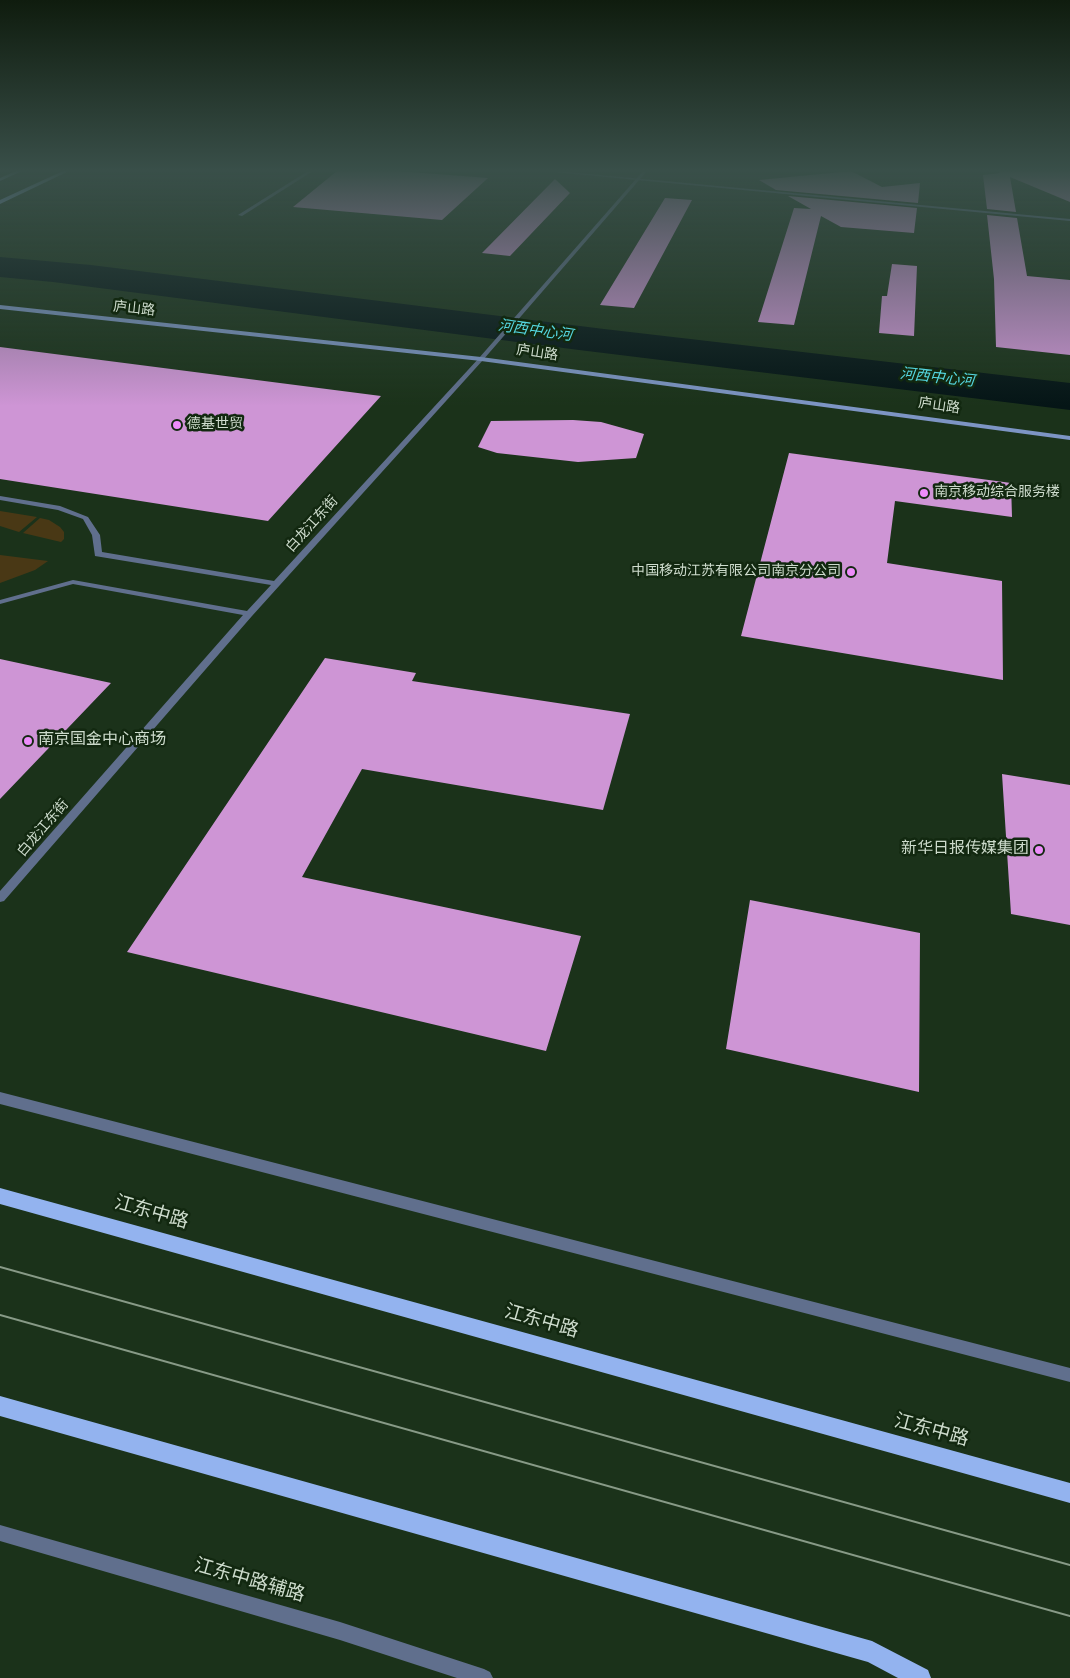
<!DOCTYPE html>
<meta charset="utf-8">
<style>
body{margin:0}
canvas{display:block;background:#1b321a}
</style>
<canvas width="1070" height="1678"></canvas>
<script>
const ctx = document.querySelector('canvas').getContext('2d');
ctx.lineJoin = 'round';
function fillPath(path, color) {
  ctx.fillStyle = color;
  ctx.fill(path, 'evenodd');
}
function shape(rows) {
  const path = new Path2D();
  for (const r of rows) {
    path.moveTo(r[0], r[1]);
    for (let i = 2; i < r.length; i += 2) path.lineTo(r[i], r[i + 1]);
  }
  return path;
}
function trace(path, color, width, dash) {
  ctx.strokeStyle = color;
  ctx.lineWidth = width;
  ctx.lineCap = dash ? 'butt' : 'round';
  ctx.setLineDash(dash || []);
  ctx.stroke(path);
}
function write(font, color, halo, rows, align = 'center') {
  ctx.font = font + ' Overpass,"Noto Sans SC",sans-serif';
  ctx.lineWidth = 5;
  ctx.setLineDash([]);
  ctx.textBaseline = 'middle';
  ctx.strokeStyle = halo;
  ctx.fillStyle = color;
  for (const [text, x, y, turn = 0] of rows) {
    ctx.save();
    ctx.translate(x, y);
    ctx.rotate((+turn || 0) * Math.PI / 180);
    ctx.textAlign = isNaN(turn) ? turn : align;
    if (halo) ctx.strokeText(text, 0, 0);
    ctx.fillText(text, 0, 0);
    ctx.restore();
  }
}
const green = shape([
 [0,511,37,517,19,532,0,526],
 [40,518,49,520,60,527,64,532,64,539,61,542,23,533],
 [0,555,48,561,35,570,0,583]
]);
const water = shape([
 [0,257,91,265,604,329,1070,383,1070,410,579,350,53,282,0,277]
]);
const building = shape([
 [337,171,398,171,488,178,442,220,293,207],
 [851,171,882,187,920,183,918,203,776,190,759,180],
 [998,171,1070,171,1070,202,1010,177,1016,212,987,209,983,175,1000,173],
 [555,179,570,193,510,256,482,253],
 [788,196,917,208,914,233,841,227,821,216,794,325,758,322,794,208,811,209],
 [665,198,692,200,634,308,600,305],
 [987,215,1017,218,1027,276,1070,280,1070,355,996,347,994,279],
 [892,264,917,266,914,336,879,333,882,296,887,296],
 [0,347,381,396,268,521,0,479],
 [573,420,601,422,644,434,636,458,578,462,497,453,478,447,491,421],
 [789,453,1011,483,1012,517,895,501,887,563,1002,581,1003,680,741,636],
 [325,658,416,673,412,681,630,714,603,810,362,769,302,877,581,936,546,1051,127,952],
 [0,659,111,683,0,799],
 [1002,774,1070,785,1070,925,1011,914],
 [750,900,920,933,919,1092,726,1049]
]);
const minor = shape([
 [308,171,313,171,242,216,238,215,308,171],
 [643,171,647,171,483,360,252,616,4,901,0,902,0,891,243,615,73,584,0,604,0,600,73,580,247,611,271,585,95,556,92,535,83,519,58,510,0,500,0,496,60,506,88,517,100,535,102,552,274,581,479,358,643,171]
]);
const tertiary = shape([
 [542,171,558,171,1070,219,1070,221,542,171],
 [0,1092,1070,1368,1070,1382,0,1104,0,1092],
 [0,1525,340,1622,484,1669,490,1672,493,1678,457,1678,340,1640,0,1541,0,1525]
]);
const secondary = shape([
 [0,305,481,357,1070,436,1070,440,481,361,0,309,0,305]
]);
const primary = shape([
 [16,171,22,171,0,181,0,178,16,171],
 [63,171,69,171,0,204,0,200,63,171],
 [0,1188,1070,1483,1070,1503,0,1204,0,1188],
 [0,1396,872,1641,928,1670,931,1678,898,1678,868,1662,0,1416,0,1396]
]);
const tram = shape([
 [0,1267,1070,1565],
 [0,1315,1070,1616]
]);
const markers = [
 [177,425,5,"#ed8cfa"],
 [924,493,5,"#ed8cfa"],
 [851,572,5,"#ed8cfa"],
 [28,741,5,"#ed8cfa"],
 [1039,850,5,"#ed8cfa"]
];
const farStreetnames = [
 ["庐山路",134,310,6],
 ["庐山路",537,354,8],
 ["庐山路",939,407,8],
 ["白龙江东街",313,525,-48],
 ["白龙江东街",44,829,-49]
];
const farPoinames = [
 ["德基世贸",187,425],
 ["南京移动综合服务楼",934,493],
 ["中国移动江苏有限公司南京分公司",841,572,"right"]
];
const farWaternames = [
 ["河西中心河",535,332,8],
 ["河西中心河",937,379,6]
];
const poiNames = [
 ["南京国金中心商场",38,741],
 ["新华日报传媒集团",1029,850,"right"]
];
const nearStreetnames = [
 ["江东中路",151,1214,16],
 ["江东中路",541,1323,16],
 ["江东中路",931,1432,15],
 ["江东中路辅路",249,1582,16]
];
fillPath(green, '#493815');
fillPath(water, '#051516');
fillPath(building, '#ce95d5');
fillPath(minor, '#606f8d');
fillPath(tertiary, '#606f8d');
fillPath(secondary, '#7d95c4');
fillPath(primary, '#93b3ef');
trace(tram, '#889a87', 2);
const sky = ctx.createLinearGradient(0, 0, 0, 406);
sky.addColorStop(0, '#0f1c0e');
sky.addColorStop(0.42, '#394f49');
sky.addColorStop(1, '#394f4900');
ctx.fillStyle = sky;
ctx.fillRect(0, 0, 1070, 406);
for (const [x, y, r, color] of markers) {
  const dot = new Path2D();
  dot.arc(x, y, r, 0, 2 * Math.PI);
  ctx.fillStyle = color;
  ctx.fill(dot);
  trace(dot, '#122810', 2);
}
write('14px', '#cddbcc', '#122810', farStreetnames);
write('14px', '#cddbcc', '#122810', farPoinames, 'left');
write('italic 15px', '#55d6e0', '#122810', farWaternames);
write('16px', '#cddbcc', '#122810', poiNames, 'left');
write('19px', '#cddbcc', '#122810', nearStreetnames);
</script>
